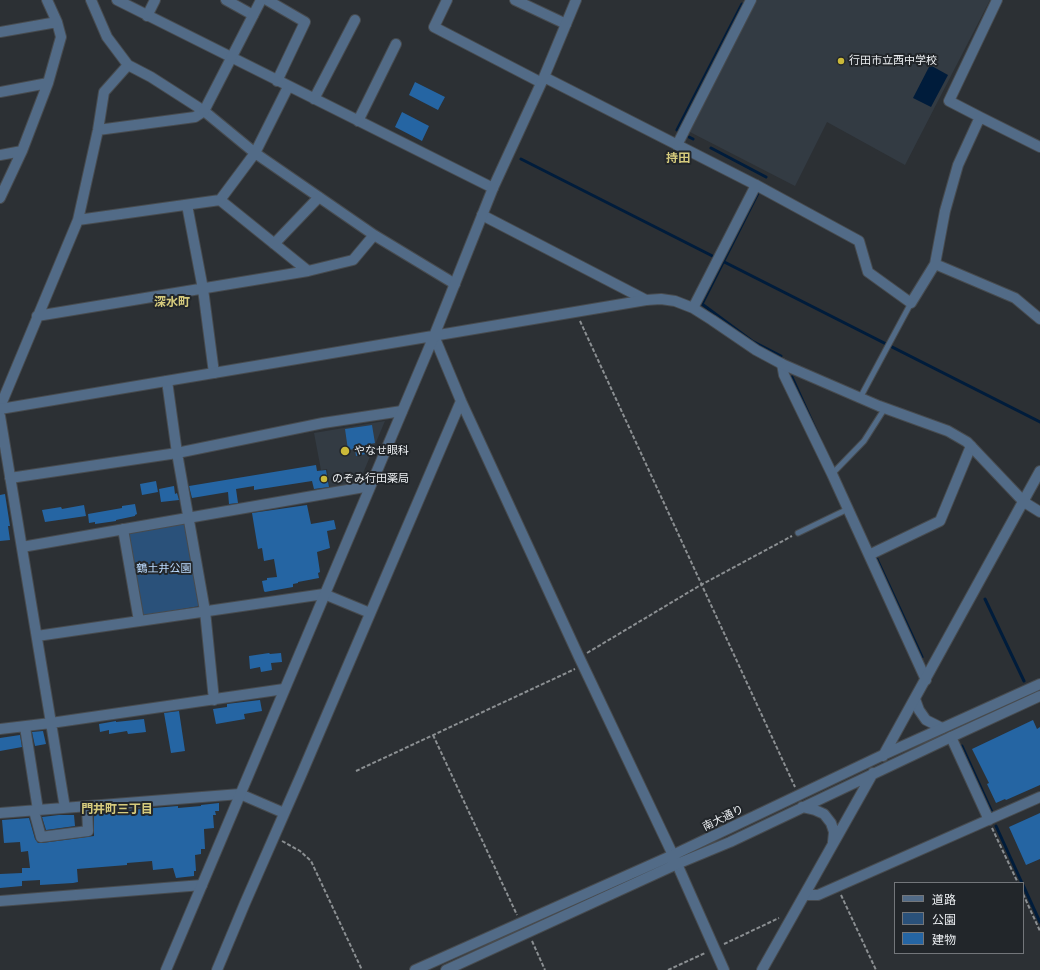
<!DOCTYPE html>
<meta charset="utf-8">
<style>
body{margin:0}
#map{position:relative;width:1040px;height:970px;overflow:hidden;background:#2c3034;font-family:"Asap Condensed","Noto Sans JP",sans-serif}
canvas{display:block}
.legend{position:absolute;left:894px;top:882px;width:130px;height:72px;box-sizing:border-box;background:#22262a;border:1px solid #73767a;margin:0;padding:5px 7px;list-style:none;font-size:12px;color:#eceff2}
.legend li{display:flex;align-items:center;gap:8px;height:20px}
.legend b{width:20px;border:1px solid #73767a}
</style>
<div id="map">
<canvas width="1040" height="970"></canvas>
<ul class="legend">
<li><b style="height:5px;background:#526b87"></b>道路</li>
<li><b style="height:11px;background:#2a517a"></b>公園</li>
<li><b style="height:11px;background:#2565a3"></b>建物</li>
</ul>
</div>
<script>
const ctx = document.querySelector('canvas').getContext('2d');
ctx.lineJoin = 'round';
function fillPath(path, color) {
  ctx.fillStyle = color;
  ctx.fill(path, 'evenodd');
}
function shape(rows) {
  const path = new Path2D();
  for (const r of rows) {
    path.moveTo(r[0], r[1]);
    for (let i = 2; i < r.length; i += 2) path.lineTo(r[i], r[i + 1]);
  }
  return path;
}
function trace(path, color, width, dash) {
  ctx.strokeStyle = color;
  ctx.lineWidth = width;
  ctx.lineCap = dash ? 'butt' : 'round';
  ctx.setLineDash(dash || []);
  ctx.stroke(path);
}
function write(font, color, halo, rows, align = 'center') {
  ctx.font = font + ' "Asap Condensed","Noto Sans JP",sans-serif';
  ctx.lineWidth = 4;
  ctx.setLineDash([]);
  ctx.textBaseline = 'middle';
  ctx.strokeStyle = halo;
  ctx.fillStyle = color;
  for (const [text, x, y, turn = 0] of rows) {
    ctx.save();
    ctx.translate(x, y);
    ctx.rotate((+turn || 0) * Math.PI / 180);
    ctx.textAlign = isNaN(turn) ? turn : align;
    if (halo) ctx.strokeText(text, 0, 0);
    ctx.fillText(text, 0, 0);
    ctx.restore();
  }
}
const built = shape([
 [754,0,990,0,905,165,827,122,795,186,688,131],
 [385,421,358,485,330,490,327,469,321,470,314,433]
]);
const green = shape([
 [186,522,200,606,141,616,127,532]
]);
const water = shape([
 [930,65,948,75,931,107,913,98]
]);
const stream = shape([
 [677,130,742,4],
 [689,137,693,139],
 [711,148,766,177],
 [521,159,1040,422],
 [758,193,702,304,752,341,781,356],
 [792,377,820,439],
 [875,555,922,657],
 [985,599,1024,681],
 [962,746,992,812],
 [996,826,1022,883],
 [1023,885,1040,922]
]);
const building = shape([
 [415,82,445,97,438,110,409,95],
 [402,112,429,126,422,141,395,127],
 [372,425,375,443,365,445,366,454,356,456,355,449,348,450,345,429],
 [316,465,317,471,326,470,329,487,314,489,312,481,254,490,254,486,236,489,238,503,229,504,228,492,192,498,189,486],
 [156,481,158,492,142,495,140,484],
 [174,486,175,494,177,493,179,500,161,502,159,489],
 [5,494,10,526,8,526,10,540,0,541,0,495],
 [135,504,137,514,135,515,135,516,116,520,116,521,95,524,95,522,89,523,88,514,122,508,122,506],
 [84,505,86,516,45,522,42,510,61,507,62,509],
 [307,505,311,524,334,520,336,529,327,531,330,548,317,552,320,572,318,573,319,578,298,582,298,583,293,584,293,587,265,592,264,591,262,581,267,580,267,578,277,577,274,559,264,561,262,548,258,549,252,513],
 [269,653,270,654,281,653,282,662,271,663,272,670,261,672,260,667,250,669,249,656],
 [260,700,262,711,244,714,245,719,216,724,213,709,227,707,227,704],
 [179,711,185,751,171,753,164,713],
 [144,719,146,732,128,734,127,731,109,734,109,730,100,732,99,724,116,721,116,722],
 [1033,720,1037,729,1040,727,1040,785,1006,800,1005,799,996,803,987,784,989,783,972,749],
 [43,731,46,744,35,746,32,732],
 [20,735,22,747,0,751,0,738],
 [219,803,219,811,215,811,216,815,213,815,214,828,204,829,204,830,205,849,201,849,201,854,195,855,196,871,194,871,194,876,176,878,173,868,153,870,152,861,127,863,127,865,77,869,78,882,73,883,40,885,40,880,22,881,22,886,0,888,0,874,22,873,22,868,30,868,28,851,21,852,20,842,4,843,2,820,29,818,35,839,38,843,42,843,94,836,94,813,178,806,178,808,201,806,201,805],
 [1040,813,1040,859,1026,865,1009,827],
 [59,815,74,815,75,826,46,830,42,817]
]);
const path = shape([
 [580,321,795,787],
 [587,653,699,586,792,536],
 [433,735,517,915],
 [356,771,575,669],
 [992,828,1018,883],
 [282,841,300,851,311,861,362,970],
 [1023,894,1040,931],
 [841,895,876,970],
 [532,941,545,970],
 [724,944,779,918],
 [668,970,705,953]
]);
const service = shape([
 [860,398,911,303],
 [832,474,864,441,885,408],
 [798,533,848,509]
]);
const minor = shape([
 [91,0,107,37,128,65,151,77,204,111,255,153,374,235,455,284],
 [117,0,493,188],
 [226,0,253,15],
 [267,0,305,22,277,81],
 [447,0,434,27,540,82],
 [515,0,566,24],
 [147,16,155,0],
 [0,32,57,22],
 [0,92,48,83],
 [314,99,355,20],
 [980,117,949,101,997,0],
 [358,121,396,44],
 [98,130,195,117,204,111],
 [677,145,751,0],
 [0,155,22,151],
 [756,185,859,241,868,272,911,303,935,264,1015,298,1040,319],
 [0,198,22,151,48,83,61,37,57,22,47,0],
 [220,200,308,271],
 [187,205,203,289,214,373],
 [482,215,646,300],
 [78,220,220,200,255,153,288,87],
 [274,244,319,197],
 [935,264,945,211,958,165,980,117,1040,147],
 [37,316,308,271,353,260,374,235],
 [434,336,461,401,579,657,673,855,724,970],
 [782,364,784,375,832,474,926,680],
 [167,381,177,453,205,611,214,700],
 [0,407,78,220,98,130,104,92,128,65],
 [0,416,51,723,284,689],
 [10,478,177,453,323,423,402,411],
 [123,529,139,621],
 [22,547,370,486],
 [869,555,940,521,971,446],
 [37,636,324,594,370,613],
 [915,699,919,710,926,720,942,728],
 [25,727,38,810],
 [0,729,51,723,65,808],
 [951,737,989,820],
 [34,811,41,837,88,831,87,806],
 [0,813,240,794,284,813],
 [805,895,818,895,1040,797],
 [0,901,202,885],
 [217,970,245,903,302,773,461,401]
]);
const tertiary = shape([
 [544,77,756,185,693,308],
 [204,111,261,0],
 [0,409,646,300,661,299,675,301,693,308,712,320,756,350,782,364,879,406,948,431,967,442,1024,502,1040,512],
 [883,756,1040,471],
 [802,807,815,810,824,814,831,823,834,832,833,842],
 [166,970,434,336,493,188,544,77,576,0],
 [415,970,673,855,883,755,1040,684],
 [446,970,677,864,730,842,951,737,1040,696],
 [762,970,873,773]
]);
const markers = [
 [841,61,4,"#cbb939"],
 [345,451,5,"#cbb939"],
 [324,479,4,"#cbb939"]
];
const poiNames = [
 ["行田市立西中学校",849,61],
 ["やなせ眼科",354,451],
 ["のぞみ行田薬局",332,479]
];
const parkNames = [
 ["鶴土井公園",164,569]
];
const streetNames = [
 ["南大通り",723,818,-26]
];
const neighbourhoodNames = [
 ["持田",678,158],
 ["深水町",172,302],
 ["門井町三丁目",117,809]
];
fillPath(built, '#333b43');
fillPath(green, '#2a517a');
fillPath(water, '#001c3b');
trace(stream, '#001c3b', 3);
fillPath(building, '#2565a3');
trace(service, '#474b4f', 7);
trace(minor, '#474b4f', 12);
trace(tertiary, '#474b4f', 12);
trace(path, '#8b8f92', 2, [4, 2]);
trace(service, '#526b87', 5);
trace(minor, '#526b87', 10);
trace(tertiary, '#526b87', 10);
for (const [x, y, r, color] of markers) {
  const dot = new Path2D();
  dot.arc(x, y, r, 0, 2 * Math.PI);
  ctx.fillStyle = color;
  ctx.fill(dot);
  trace(dot, '#22262a', 1.5);
}
write('11px', '#eceff2', '#22262a', poiNames, 'left');
write('11px', '#bcdcff', '#22262a', parkNames);
write('11px', '#eceff2', '#22262a', streetNames);
write('bold 12px', '#d6cb7d', '#22262a', neighbourhoodNames);
</script>
